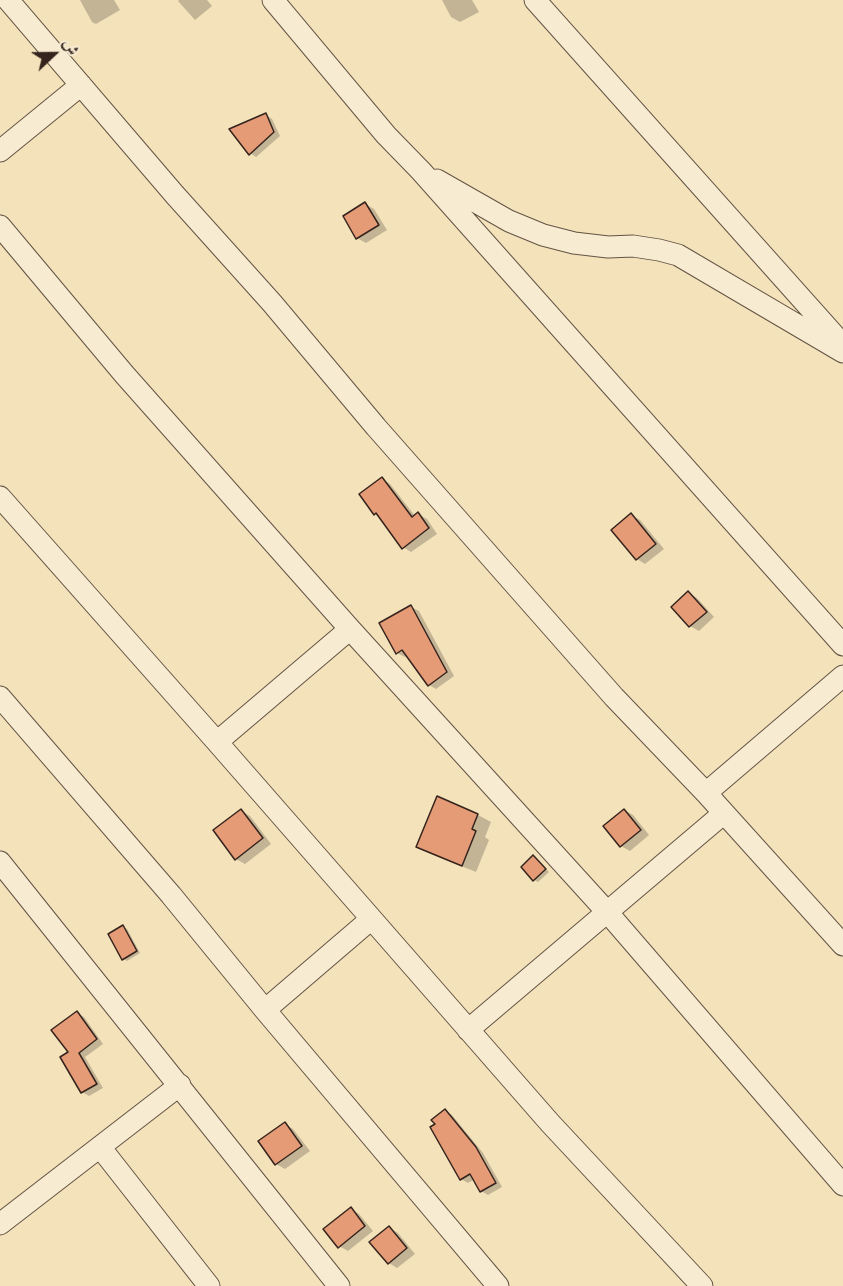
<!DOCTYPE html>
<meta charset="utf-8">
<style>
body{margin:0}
#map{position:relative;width:843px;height:1286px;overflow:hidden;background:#f3e2ba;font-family:"EB Garamond",Amiri,serif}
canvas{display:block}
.north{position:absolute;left:24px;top:24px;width:60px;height:60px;-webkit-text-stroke:4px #f7ecd2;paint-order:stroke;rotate:68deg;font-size:16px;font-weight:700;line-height:24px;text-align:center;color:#35231d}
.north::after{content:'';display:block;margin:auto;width:21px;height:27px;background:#35231d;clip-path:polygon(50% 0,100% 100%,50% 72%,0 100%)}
</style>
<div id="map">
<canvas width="843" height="1286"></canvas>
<div class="north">ش</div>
</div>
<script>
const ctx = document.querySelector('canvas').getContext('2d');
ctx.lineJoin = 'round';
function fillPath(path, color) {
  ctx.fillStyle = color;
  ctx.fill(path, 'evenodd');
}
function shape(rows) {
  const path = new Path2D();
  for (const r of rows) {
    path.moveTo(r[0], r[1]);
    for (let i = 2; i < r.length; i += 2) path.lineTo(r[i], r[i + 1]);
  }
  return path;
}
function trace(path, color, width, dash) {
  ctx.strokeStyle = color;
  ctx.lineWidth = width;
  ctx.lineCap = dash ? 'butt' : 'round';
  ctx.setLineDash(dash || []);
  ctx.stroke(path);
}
const shadow = shape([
 [80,0,114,0,120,10,96,24,92,22],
 [179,0,207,0,212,6,195,20,178,1],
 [442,0,472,0,479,12,460,22,451,17],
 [266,115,272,119,280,136,256,157,250,153],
 [365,204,374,209,387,230,366,243,357,238],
 [382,479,390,484,415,516,418,514,427,519,437,534,411,552,403,547,381,517,375,514],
 [631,515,640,520,664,549,645,564,637,559],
 [689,593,697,598,714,617,699,631,690,626,673,607],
 [411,607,419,611,454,676,436,689,429,685,408,655,405,657,397,653],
 [624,810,633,815,649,835,630,851,621,846],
 [241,811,250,816,271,844,245,864,236,859],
 [478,815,491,822,485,837,489,840,476,872,431,854,418,847],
 [533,857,549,872,538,882,534,880],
 [123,927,127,929,140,953,127,961,123,958],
 [77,1013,84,1017,103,1044,85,1057,103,1088,89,1096,82,1092,70,1052],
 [445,1111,452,1115,483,1153,502,1187,488,1195,481,1191,475,1179,468,1183,461,1179,437,1125],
 [285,1124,293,1129,310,1151,285,1169,276,1164],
 [351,1209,359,1214,373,1231,348,1251,339,1246],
 [389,1228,398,1233,415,1254,397,1268,389,1263]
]);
const building = shape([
 [266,113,274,132,249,155,229,129,266,113],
 [365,202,379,225,356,239,343,216,365,202],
 [382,477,412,517,418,512,429,528,402,549,376,513,374,515,359,494,382,477],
 [631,513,656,544,636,560,611,530,631,513],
 [688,591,707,612,689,627,671,607,688,591],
 [411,605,447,672,428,686,402,650,396,654,379,623,411,605],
 [437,796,478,814,472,829,476,831,462,866,416,847,437,796],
 [241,809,263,838,235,860,213,830,241,809],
 [624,809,641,830,620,847,603,826,624,809],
 [533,855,546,869,533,881,521,867,533,855],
 [123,925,137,951,122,960,108,934,123,925],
 [77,1011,97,1039,79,1053,97,1084,81,1093,60,1057,68,1052,51,1030,77,1011],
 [445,1109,476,1147,496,1183,480,1192,470,1174,460,1180,430,1127,435,1124,431,1120,445,1109],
 [285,1122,302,1146,275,1165,258,1141,285,1122],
 [351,1207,365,1226,338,1248,323,1229,351,1207],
 [389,1226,407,1248,388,1264,369,1242,389,1226]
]);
const street = shape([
 [8,0,175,195,272,303,376,427,614,697,706,793,843,945],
 [273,0,386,135,421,171,843,645],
 [535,0,843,345],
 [0,151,81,85],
 [437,180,509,221,543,235,574,243,608,247,633,246,659,250,678,255,843,352],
 [0,226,124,374,350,629,608,913,843,1185],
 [0,497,217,742,550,1123,702,1286],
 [0,697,171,895,265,1010,498,1286],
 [217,742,350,629],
 [706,793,843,676],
 [0,862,339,1286],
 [265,1010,370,920],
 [468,1030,724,813],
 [100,1147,209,1286],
 [0,1224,180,1085]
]);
fillPath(shadow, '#0003');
fillPath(building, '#e59c76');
trace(building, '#35231d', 1.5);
trace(street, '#645344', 23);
trace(street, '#f7ecd2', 21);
</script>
